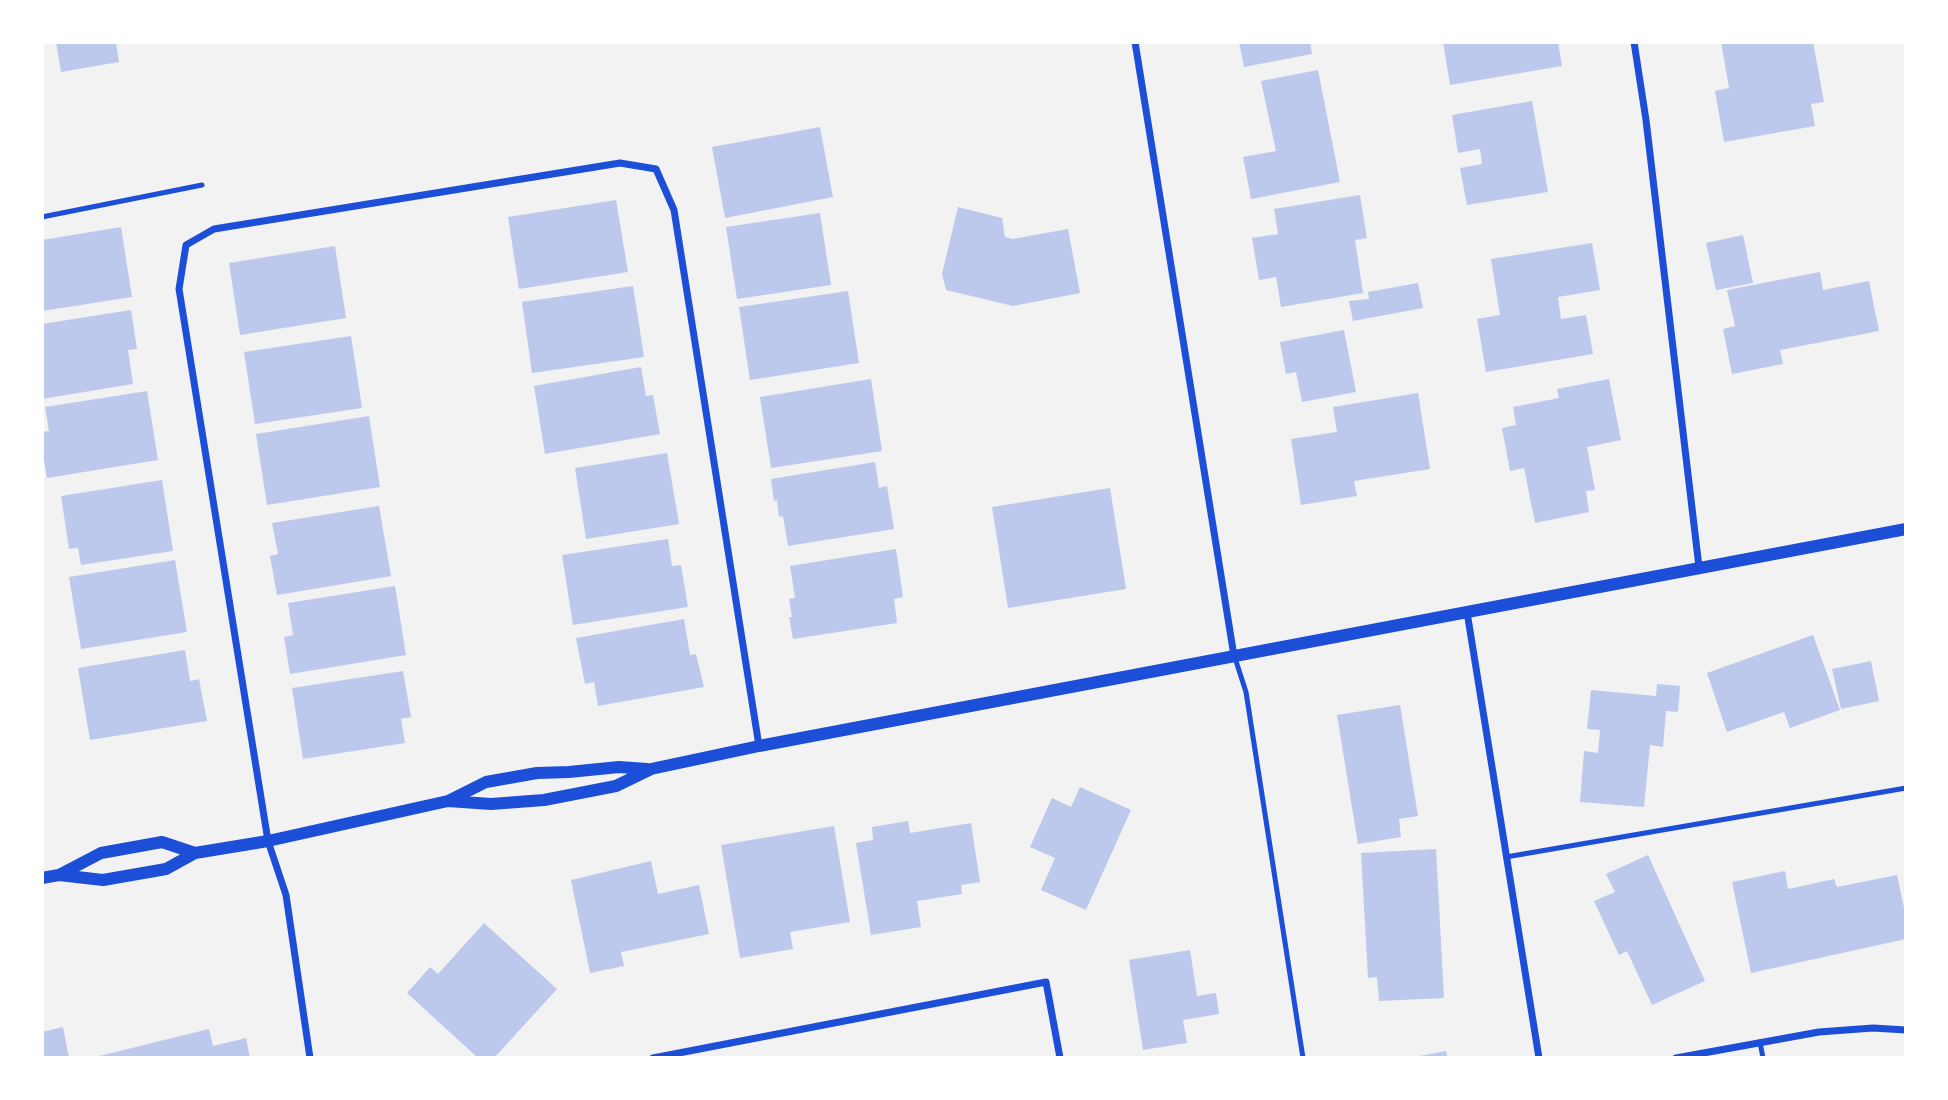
<!DOCTYPE html>
<style>
body{margin:0}
#map{position:relative;width:1948px;height:1100px;overflow:hidden;background:#f2f2f2;font-family:Quicksand,sans-serif}
canvas{display:block}
.frame{position:absolute;inset:0;border:44px solid #fff;pointer-events:none}
</style>
<div id="map">
<canvas width="1948" height="1100"></canvas>
<div class="frame"></div>
</div>
<script>
const ctx = document.querySelector('canvas').getContext('2d');
ctx.lineJoin = 'round';
function fillPath(path, color) {
  ctx.fillStyle = color;
  ctx.fill(path, 'evenodd');
}
function shape(rows) {
  const path = new Path2D();
  for (const r of rows) {
    path.moveTo(r[0], r[1]);
    for (let i = 2; i < r.length; i += 2) path.lineTo(r[i], r[i + 1]);
  }
  return path;
}
function trace(path, color, width, dash) {
  ctx.strokeStyle = color;
  ctx.lineWidth = width;
  ctx.lineCap = dash ? 'butt' : 'round';
  ctx.setLineDash(dash || []);
  ctx.stroke(path);
}
const building = shape([
 [56,42,116,42,119,62,61,72],
 [1239,42,1310,42,1312,54,1244,67],
 [1443,42,1558,42,1562,66,1450,85],
 [1721,42,1813,42,1824,102,1811,104,1815,126,1724,142,1715,91,1729,88],
 [1318,70,1340,182,1251,199,1243,157,1276,151,1261,81],
 [1532,101,1548,192,1467,205,1460,168,1482,164,1480,149,1458,153,1452,115],
 [820,127,833,197,725,218,712,147],
 [1360,195,1367,238,1355,240,1363,293,1281,307,1276,277,1259,280,1252,238,1278,234,1274,209],
 [616,200,628,272,519,289,508,217],
 [958,207,1002,218,1005,237,1013,239,1068,229,1080,293,1013,306,946,290,942,274],
 [820,213,831,285,737,299,726,227],
 [121,227,132,297,42,311,42,240],
 [1743,235,1753,283,1716,290,1706,243],
 [1592,243,1600,290,1558,297,1561,319,1586,315,1593,354,1486,372,1477,319,1500,315,1491,259],
 [335,246,346,318,240,335,229,263],
 [1820,272,1823,290,1869,281,1879,331,1780,350,1783,364,1732,374,1723,329,1735,326,1727,290],
 [1418,283,1423,308,1353,321,1349,301,1369,299,1368,292],
 [633,286,644,357,532,373,522,302],
 [848,291,859,363,750,380,739,307],
 [131,310,137,349,128,350,133,384,42,399,42,324],
 [1344,330,1356,392,1302,402,1296,372,1286,374,1280,342],
 [351,336,362,408,255,424,244,352],
 [641,367,646,396,653,395,660,434,545,454,534,386],
 [871,379,882,451,771,468,760,397],
 [1609,379,1621,440,1587,447,1595,490,1586,491,1589,512,1535,523,1524,468,1510,471,1502,428,1516,425,1513,407,1559,398,1557,389],
 [147,391,158,460,47,478,42,448,42,432,49,431,45,407],
 [1418,393,1430,469,1354,481,1357,496,1301,505,1291,439,1337,432,1333,407],
 [369,416,380,487,267,505,256,434],
 [667,453,679,524,586,539,575,468],
 [875,462,879,488,887,486,894,529,788,546,783,516,779,517,777,500,774,501,771,479],
 [162,480,173,551,81,565,78,548,69,549,61,496],
 [1110,488,1126,589,1008,608,992,507],
 [379,506,391,576,277,595,270,556,278,554,272,523],
 [668,539,672,566,681,565,688,607,573,625,562,555],
 [896,549,903,597,894,599,897,623,793,639,789,617,792,617,789,599,795,598,790,566],
 [175,560,187,632,81,649,69,577],
 [395,586,406,655,290,674,284,637,293,635,288,603],
 [684,619,690,655,696,654,704,687,598,706,594,682,585,684,576,638],
 [1813,635,1840,710,1790,728,1784,712,1727,732,1707,673],
 [185,650,190,681,199,679,207,721,90,740,78,668],
 [1871,661,1879,701,1841,709,1832,669],
 [403,671,411,717,401,719,405,743,303,759,292,688],
 [1657,684,1680,686,1678,712,1666,711,1663,747,1650,745,1644,807,1580,802,1584,751,1598,753,1600,730,1587,729,1591,690,1656,696],
 [1400,705,1418,816,1399,819,1401,837,1358,844,1337,715],
 [1080,787,1131,810,1086,910,1041,890,1055,858,1030,847,1052,798,1071,807],
 [908,821,910,833,971,823,980,882,961,885,962,894,917,901,921,927,871,935,856,843,873,840,872,827],
 [834,826,850,922,790,932,793,949,740,958,721,845],
 [1436,849,1444,998,1379,1001,1377,977,1368,978,1361,853],
 [1648,855,1705,981,1652,1005,1627,951,1619,955,1594,901,1615,892,1606,874],
 [651,861,658,894,699,885,709,934,621,952,624,966,590,973,571,880],
 [1785,871,1788,889,1834,879,1837,887,1897,875,1906,917,1906,939,1751,973,1732,882],
 [484,923,557,989,494,1058,478,1058,407,993,430,967,438,974],
 [1190,950,1197,996,1216,993,1219,1014,1183,1020,1187,1043,1143,1050,1129,960],
 [63,1027,69,1058,42,1058,42,1032],
 [209,1029,213,1046,246,1038,250,1058,91,1058],
 [1446,1051,1448,1058,1414,1058,1414,1057]
]);
const service = shape([
 [42,217,202,185],
 [1235,658,1246,692,1303,1058],
 [1506,857,1906,788],
 [1760,1042,1763,1058]
]);
const minor = shape([
 [1135,42,1234,656],
 [1634,42,1646,120,1699,567],
 [1467,612,1539,1058],
 [310,1058,286,895,268,841,179,289,186,245,214,229,620,163,656,169,674,210,759,746],
 [653,1058,1046,982,1060,1058],
 [1676,1058,1819,1032,1873,1028,1906,1030]
]);
const tertiary = shape([
 [448,801,491,804,544,800,616,786,651,769,759,746,1906,529],
 [59,875,103,880,166,869,195,853,268,841,448,801,486,782,537,773,569,772,619,767,647,769],
 [42,878,59,875,101,853,162,842,195,853]
]);
fillPath(building, '#bdc9ec');
trace(service, '#1d4ed8', 5);
trace(minor, '#1d4ed8', 7);
trace(tertiary, '#1d4ed8', 12);
</script>
